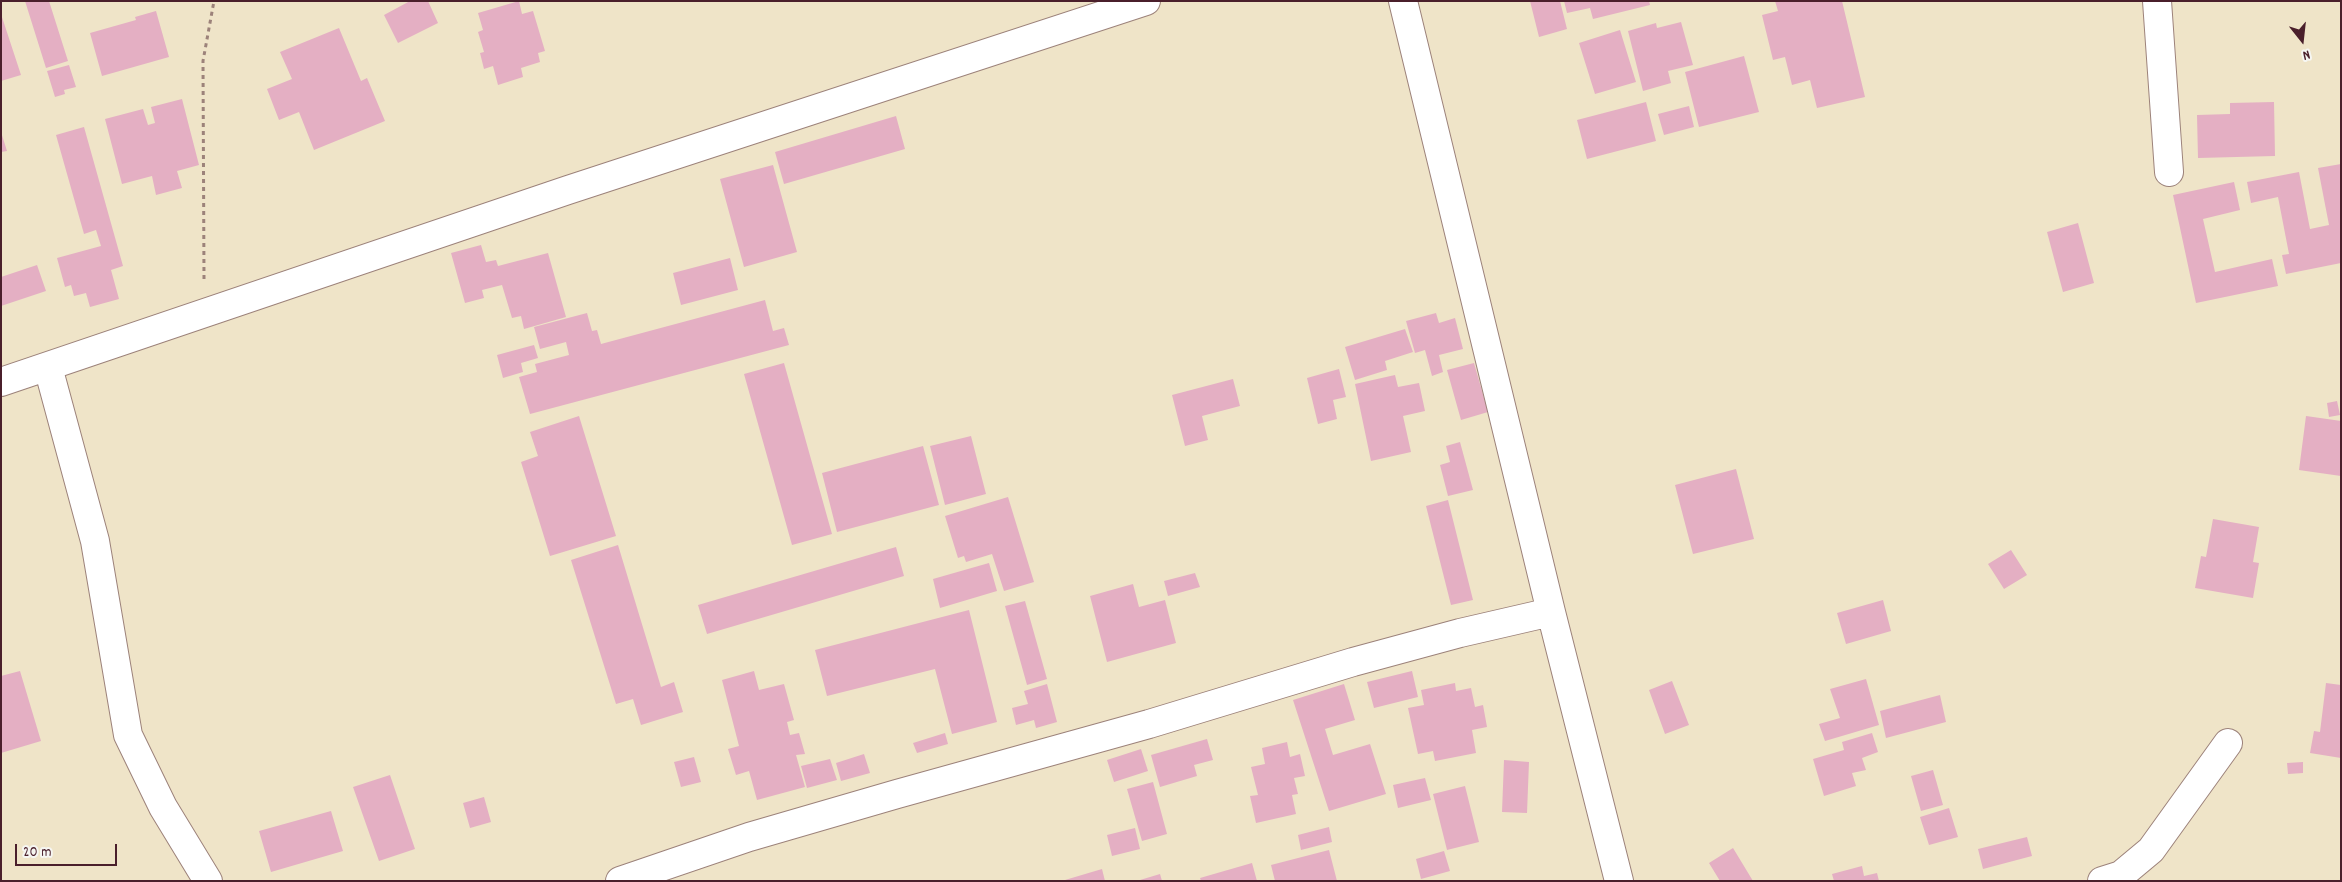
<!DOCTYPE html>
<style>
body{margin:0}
#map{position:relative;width:2342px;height:882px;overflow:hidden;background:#efe4c8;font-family:Dekko,sans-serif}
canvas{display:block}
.frame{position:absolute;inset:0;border:2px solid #4a1f2b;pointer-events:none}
.north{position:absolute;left:2277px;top:15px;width:50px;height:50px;-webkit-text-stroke:4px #f6f6f2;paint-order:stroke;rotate:164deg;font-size:14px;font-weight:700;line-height:20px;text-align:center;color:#4a1f2b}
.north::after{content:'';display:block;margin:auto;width:18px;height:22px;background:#4a1f2b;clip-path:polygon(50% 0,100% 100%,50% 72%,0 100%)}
.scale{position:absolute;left:15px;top:844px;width:102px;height:22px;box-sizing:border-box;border:2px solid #4a1f2b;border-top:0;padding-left:6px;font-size:15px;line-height:18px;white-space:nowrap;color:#4a1f2b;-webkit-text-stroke:4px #f6f6f2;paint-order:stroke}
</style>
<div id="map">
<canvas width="2342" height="882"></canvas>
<div class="frame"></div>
<div class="north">N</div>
<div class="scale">20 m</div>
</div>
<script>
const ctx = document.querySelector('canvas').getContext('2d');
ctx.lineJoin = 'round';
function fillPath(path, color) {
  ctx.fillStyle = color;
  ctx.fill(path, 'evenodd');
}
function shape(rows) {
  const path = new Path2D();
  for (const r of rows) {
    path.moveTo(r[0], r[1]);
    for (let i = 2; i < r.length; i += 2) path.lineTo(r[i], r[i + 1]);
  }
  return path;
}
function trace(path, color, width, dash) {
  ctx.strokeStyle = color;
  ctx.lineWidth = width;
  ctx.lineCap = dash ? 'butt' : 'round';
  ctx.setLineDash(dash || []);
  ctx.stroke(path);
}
const building = shape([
 [25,1,49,1,68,61,46,68],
 [410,1,428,1,438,23,398,43,384,15],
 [519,1,522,14,533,11,545,51,538,53,540,62,521,68,523,77,498,85,493,66,484,69,480,53,484,52,478,32,483,30,478,13],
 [1530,1,1560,1,1567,29,1539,37],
 [1564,1,1649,1,1650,5,1593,19,1590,8,1567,13],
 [1775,1,1842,1,1865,97,1817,108,1810,80,1792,85,1785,57,1773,60,1762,15,1778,11],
 [156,11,169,57,102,76,90,33,136,20,135,17],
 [1,14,21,75,1,81],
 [1681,22,1693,65,1668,71,1671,83,1643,91,1628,31,1656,23,1657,28],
 [339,28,361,81,367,78,385,121,314,150,299,112,279,120,267,89,292,79,280,52],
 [1620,30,1636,82,1595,94,1579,43],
 [1744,56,1759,112,1699,127,1685,72],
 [69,65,76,87,64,90,65,94,55,97,47,71],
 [182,99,199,165,177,171,182,188,156,195,152,176,122,184,105,119,143,109,148,125,155,123,151,107],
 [1646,102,1656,141,1587,159,1577,120],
 [2274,102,2275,156,2198,158,2197,115,2230,114,2230,103],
 [1689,106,1694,127,1664,135,1658,114],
 [896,116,905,149,784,184,775,152],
 [84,127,123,266,111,270,119,299,90,307,86,293,74,296,71,285,65,287,57,258,101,246,96,230,84,234,56,135],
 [1,132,7,151,1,152],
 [2341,164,2341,263,2286,274,2282,255,2289,254,2278,197,2251,203,2247,182,2299,172,2310,229,2329,225,2318,168],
 [773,165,797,252,744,267,720,179],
 [2234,182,2240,210,2203,219,2215,272,2272,259,2278,286,2196,303,2173,195],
 [2078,223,2094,283,2063,292,2047,232],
 [481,245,486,262,496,260,498,266,548,253,566,317,524,329,521,316,512,318,502,285,482,290,484,298,465,303,451,253],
 [730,258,738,290,681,305,673,273],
 [37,265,46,291,1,306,1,277],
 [765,300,773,331,784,328,789,345,530,414,519,377,537,372,535,364,569,355,566,342,540,349,534,327,587,313,592,331,597,330,601,344],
 [1436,313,1439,323,1455,318,1463,349,1439,355,1443,372,1432,376,1425,350,1415,353,1406,321],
 [1405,329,1413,352,1385,361,1387,370,1355,380,1345,347],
 [534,345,538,358,521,363,523,372,503,378,497,355],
 [784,363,832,534,792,545,744,374],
 [1474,363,1488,412,1461,420,1447,370],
 [1339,369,1346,397,1333,400,1337,419,1318,424,1307,378],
 [1395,375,1398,387,1419,383,1425,411,1403,416,1411,452,1371,461,1355,384],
 [1233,379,1240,406,1202,416,1208,440,1185,446,1172,395],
 [2337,401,2340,415,2329,417,2327,403],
 [579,416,616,536,550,556,521,462,538,456,530,432],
 [2306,416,2341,421,2341,476,2299,470],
 [971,436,986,494,945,505,930,446],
 [1460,442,1473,490,1448,496,1440,465,1450,462,1446,446],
 [923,446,939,505,837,532,822,473],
 [1736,469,1754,539,1693,554,1675,485],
 [1008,497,1034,582,1004,591,992,554,966,562,964,556,958,558,945,516],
 [1448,500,1473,600,1451,605,1426,506],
 [2213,519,2259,527,2253,562,2259,563,2253,598,2195,588,2201,556,2206,557],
 [618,545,661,687,674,682,683,712,641,725,633,699,616,704,571,560],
 [896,547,904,576,707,634,698,605],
 [2011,550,2027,575,2004,589,1988,564],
 [989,563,997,591,940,608,933,579],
 [1195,573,1200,587,1168,596,1164,581],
 [1133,584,1139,607,1165,600,1176,643,1107,662,1090,596],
 [1883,600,1891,631,1846,644,1837,613],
 [1025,601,1047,679,1027,685,1005,606],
 [969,610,997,722,952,734,935,669,827,696,815,650],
 [20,671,41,741,1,753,1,676],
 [754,671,759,690,784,684,794,720,787,722,790,735,799,733,805,754,796,755,805,787,757,800,749,771,736,775,728,749,739,746,722,680],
 [1412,671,1418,697,1374,708,1367,682],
 [1866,679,1879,725,1825,741,1819,724,1840,718,1830,689],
 [1672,681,1689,725,1665,734,1649,690],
 [1455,683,1456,691,1471,688,1475,707,1483,705,1487,727,1472,730,1476,753,1435,761,1433,751,1418,754,1408,708,1424,705,1421,690],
 [2326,683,2341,685,2341,758,2310,753,2314,731,2320,732],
 [1047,684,1057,722,1036,728,1034,720,1016,725,1012,708,1028,704,1024,691],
 [1344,684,1355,720,1325,729,1333,755,1370,744,1386,794,1329,811,1293,700],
 [1940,695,1946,722,1886,738,1880,711],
 [945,733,948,744,917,753,913,743],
 [1872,733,1878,752,1862,758,1866,770,1852,773,1856,786,1824,796,1813,759,1844,750,1842,742],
 [1207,739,1213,760,1194,765,1197,776,1160,787,1151,755],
 [1287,742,1290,757,1300,754,1305,776,1294,778,1298,794,1292,795,1296,814,1256,823,1250,796,1258,795,1251,767,1265,764,1262,748],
 [1141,749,1148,771,1114,782,1107,760],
 [864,754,870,773,841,781,836,763],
 [694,757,701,782,681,787,674,762],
 [830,759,837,780,807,788,801,766],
 [1504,760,1529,762,1527,813,1502,812],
 [2303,762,2303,773,2288,774,2287,763],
 [1933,770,1943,805,1921,811,1911,776],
 [390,775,415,849,379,861,353,787],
 [1425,778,1431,800,1398,808,1393,785],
 [1153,782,1167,834,1142,841,1127,789],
 [1465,786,1479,842,1447,850,1433,794],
 [484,797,491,822,470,828,463,803],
 [1949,808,1958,837,1929,845,1920,817],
 [331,811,343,851,271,872,259,831],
 [1329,827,1332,842,1301,850,1298,835],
 [1135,828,1140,849,1112,856,1107,835],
 [2027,837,2032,856,1983,869,1978,849],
 [1733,848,1753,881,1720,881,1709,863],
 [1329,850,1337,881,1275,881,1271,865],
 [1444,851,1450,871,1421,879,1416,859],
 [1252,863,1257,881,1201,881,1200,878],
 [1862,866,1864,876,1877,873,1879,881,1834,881,1832,874],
 [1102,869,1105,881,1065,881,1065,880],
 [1160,874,1162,881,1140,881,1140,880]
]);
const path = shape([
 [204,279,203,61,214,1]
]);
const minor = shape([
 [1403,1,1551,612,1619,881],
 [2157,1,2169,172],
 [48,367,95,541,128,735,163,807,208,881],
 [1,382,568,190,1146,1],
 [620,881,749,837,897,794,1149,724,1353,662,1460,633,1551,612],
 [2102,881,2121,875,2151,850,2228,743]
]);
fillPath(building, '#e4afc3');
trace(minor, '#9c827a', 30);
trace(path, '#9c827a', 3, [4, 4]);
trace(minor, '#fff', 28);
</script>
